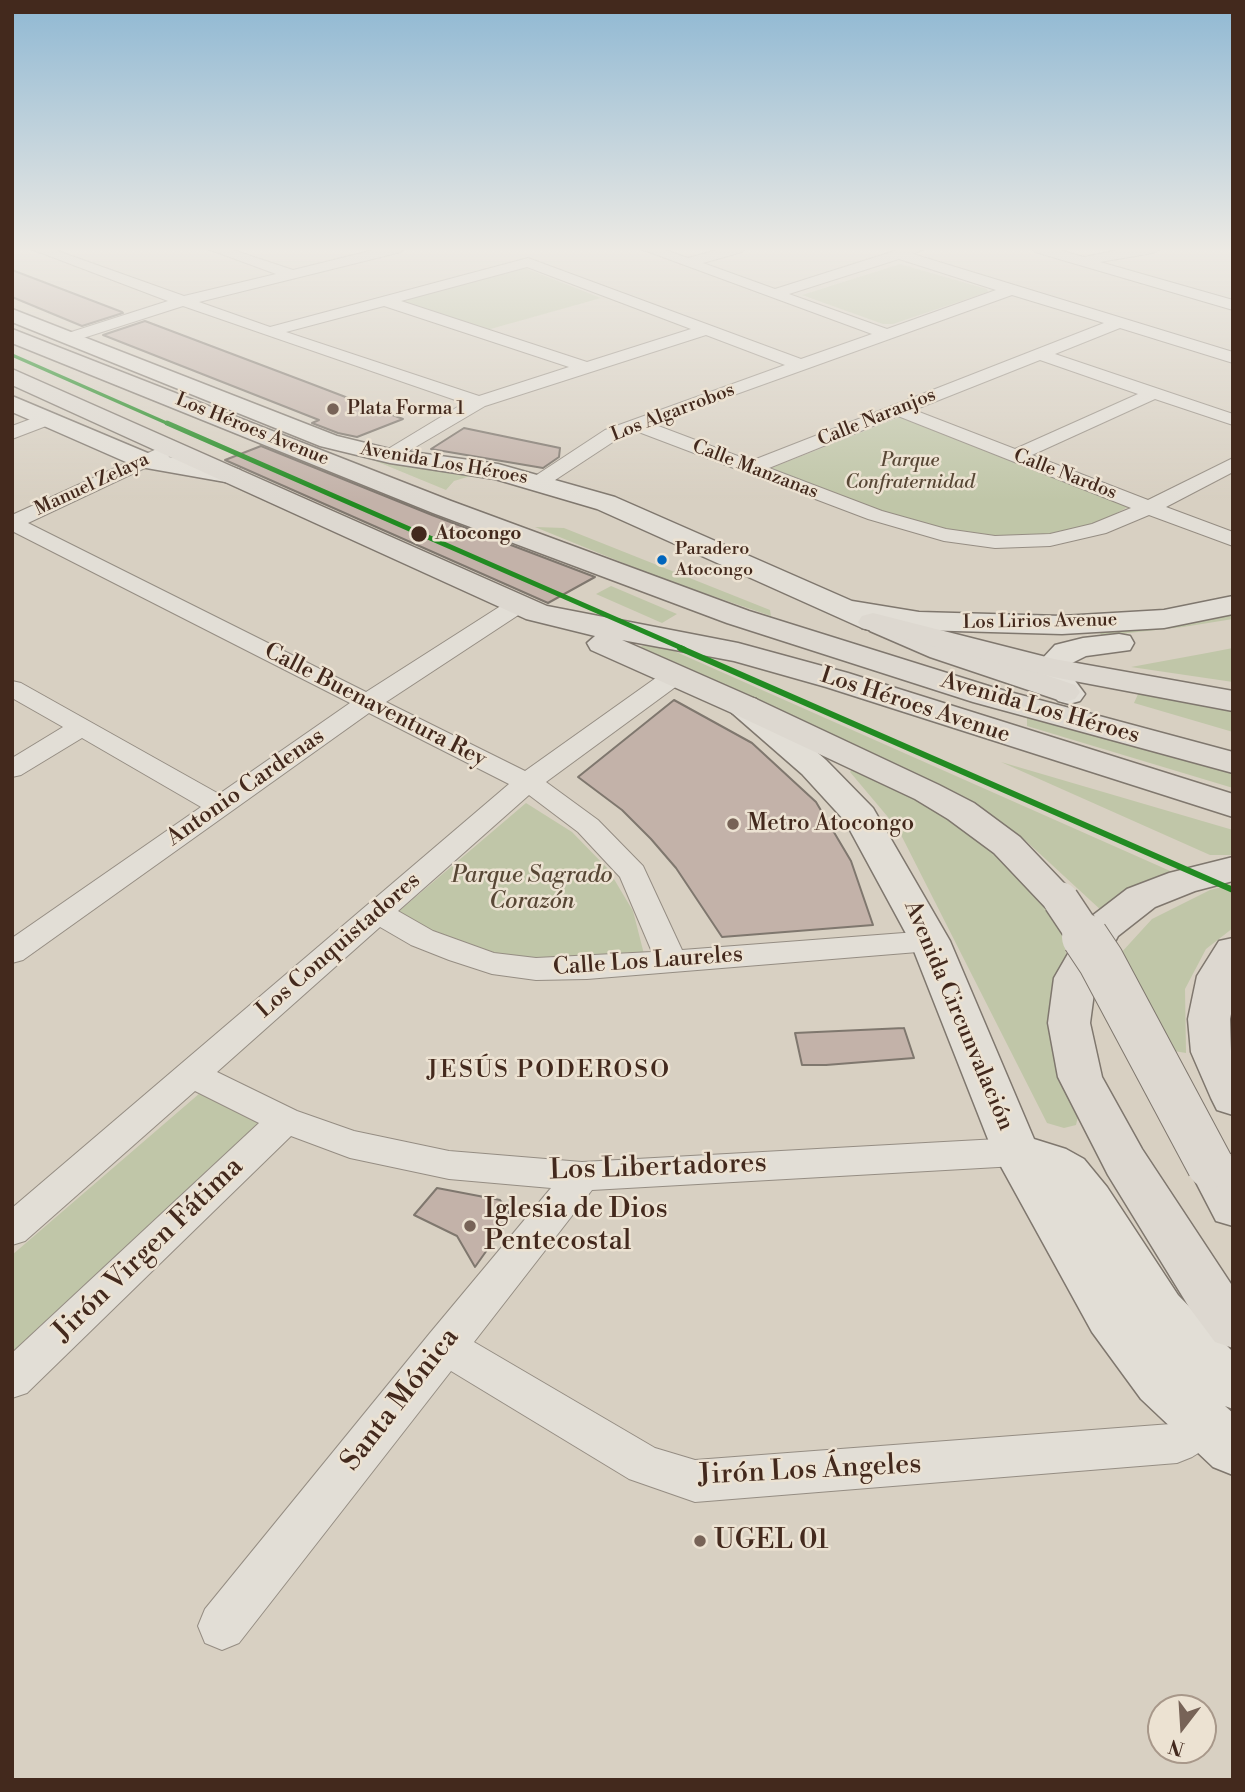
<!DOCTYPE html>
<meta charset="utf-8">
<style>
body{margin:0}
#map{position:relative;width:1245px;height:1792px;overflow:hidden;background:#d8d0c2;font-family:"Libre Bodoni",serif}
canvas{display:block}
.frame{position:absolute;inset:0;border:14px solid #43291d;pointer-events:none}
.north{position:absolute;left:1147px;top:1694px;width:70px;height:70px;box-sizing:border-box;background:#ece2d2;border:2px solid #a8988a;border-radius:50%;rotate:197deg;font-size:19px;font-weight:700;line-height:28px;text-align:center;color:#43291d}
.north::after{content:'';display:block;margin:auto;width:24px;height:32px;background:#776357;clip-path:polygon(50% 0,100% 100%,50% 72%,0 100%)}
</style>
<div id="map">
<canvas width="1245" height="1792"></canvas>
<div class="frame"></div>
<div class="north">N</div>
</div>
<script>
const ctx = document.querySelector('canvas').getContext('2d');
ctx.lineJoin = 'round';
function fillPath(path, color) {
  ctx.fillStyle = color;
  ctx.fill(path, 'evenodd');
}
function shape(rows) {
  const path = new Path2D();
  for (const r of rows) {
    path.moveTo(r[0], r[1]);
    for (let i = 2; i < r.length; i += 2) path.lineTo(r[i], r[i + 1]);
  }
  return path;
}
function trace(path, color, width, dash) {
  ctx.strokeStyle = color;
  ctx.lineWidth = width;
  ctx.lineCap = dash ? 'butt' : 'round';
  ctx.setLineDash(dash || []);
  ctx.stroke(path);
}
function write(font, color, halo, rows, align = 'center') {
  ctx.font = font + ' "Libre Bodoni",serif';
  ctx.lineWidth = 5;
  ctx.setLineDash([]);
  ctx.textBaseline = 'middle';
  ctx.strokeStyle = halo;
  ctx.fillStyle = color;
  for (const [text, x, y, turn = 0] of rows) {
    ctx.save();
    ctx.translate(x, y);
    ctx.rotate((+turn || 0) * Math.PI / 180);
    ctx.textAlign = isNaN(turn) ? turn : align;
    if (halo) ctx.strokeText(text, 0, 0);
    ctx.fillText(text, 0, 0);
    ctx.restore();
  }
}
const green = shape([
 [900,264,987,289,988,292,893,324,883,324,802,295],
 [525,268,601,298,487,330,397,302],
 [900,417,1128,507,1092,526,1066,534,975,537,895,518,769,469],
 [373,460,477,474,454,481,446,490],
 [535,527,564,528,770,610,771,616,660,578],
 [611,586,677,614,662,623,596,594],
 [1233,615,1233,619,1183,627,1102,636,1098,630],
 [656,643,1177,874,1103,912,1026,841,984,811,909,770,633,648],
 [1233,648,1233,682,1131,667,1207,653],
 [1139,692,1233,707,1233,732,1134,703],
 [1027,718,1233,772,1233,788,1027,726],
 [1001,762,1233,830,1233,855,1210,855],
 [853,768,996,842,1063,919,1079,1112,1076,1125,1064,1128,1047,1123,898,829,850,772],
 [526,803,572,832,608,869,633,911,645,958,549,961,517,958,487,952,436,935,398,912],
 [1233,884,1233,928,1206,949,1185,989,1186,1053,1174,1051,1120,954,1152,919,1210,890],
 [200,1093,262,1125,12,1358,12,1255]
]);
const building = shape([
 [12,270,122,312,123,313,82,326,12,297,12,270],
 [145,321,309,383,403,419,357,437,338,433,312,423,319,420,103,335,145,321],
 [464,428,560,448,559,457,543,468,431,449,464,428],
 [261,446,432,515,595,577,548,603,225,460,261,446],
 [674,700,752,743,816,802,851,861,873,925,722,937,676,868,651,839,622,810,578,777,674,700],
 [904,1028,914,1058,826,1065,802,1065,795,1033,904,1028],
 [437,1188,500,1200,511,1216,475,1267,457,1236,414,1215,437,1188]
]);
const street = shape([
 [31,249,52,249,184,296,276,274,208,249,230,249,293,270,378,249,403,249,401,252,199,302,270,327,528,258,801,359,872,334,641,249,662,249,688,258,721,249,744,249,742,252,703,263,775,289,901,249,923,249,913,254,1233,352,1233,363,1120,328,1055,354,1233,414,1233,425,1155,399,1032,455,1148,500,1233,458,1233,472,1166,507,1233,532,1233,546,1149,515,1106,533,1050,546,995,548,944,541,868,519,636,431,619,438,546,486,532,486,529,482,532,478,605,430,785,365,706,335,485,406,390,462,383,460,380,456,383,452,464,403,183,306,77,340,65,340,63,337,65,334,168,301,31,249],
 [899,259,996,290,887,329,789,294,899,259],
 [527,267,691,329,587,362,401,301,527,267],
 [1012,295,1104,323,751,461,653,424,1012,295],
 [384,306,569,367,479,396,286,332,384,306],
 [1040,360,1138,394,1015,449,914,410,1040,360],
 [898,416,1131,508,1092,524,1050,534,995,536,946,529,882,511,769,468,898,416],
 [1033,249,1056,249,1084,257,1125,249,1160,249,1153,253,1100,262,1233,300,1233,310,1035,252,1033,249],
 [47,413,54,415,56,419,54,423,12,439,12,426,47,413],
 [172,442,179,444,182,448,179,452,28,523,366,692,510,600,526,600,529,605,526,610,386,702,525,771,667,670,676,668,685,670,688,675,685,680,546,782,598,820,643,866,682,950,930,931,941,934,945,941,941,948,930,951,587,979,536,980,492,974,449,960,411,945,380,927,217,1072,297,1111,354,1131,449,1151,582,1162,1016,1138,1029,1142,1034,1152,1029,1162,1016,1166,592,1190,474,1342,655,1448,695,1460,1171,1424,1206,1406,1221,1411,1227,1425,1221,1439,1192,1457,1177,1463,695,1502,629,1479,451,1371,239,1643,222,1650,205,1643,198,1626,205,1609,430,1333,551,1188,449,1179,350,1158,291,1136,27,1393,12,1398,12,1353,259,1123,195,1091,25,1241,12,1245,12,1208,509,784,369,713,23,960,12,963,12,938,201,807,82,738,21,775,12,777,12,758,63,727,12,698,12,681,21,683,219,794,350,703,12,531,12,515,172,442],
 [529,795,578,832,620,877,652,952,536,958,494,953,433,931,398,911,529,795]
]);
const secondary = shape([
 [12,309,337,436,390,449,498,464,615,497,852,601,919,612,1062,616,1164,610,1233,596,1233,614,1164,628,1062,634,919,630,886,625,884,628,873,631,862,628,597,509,495,479,390,463,320,446,12,322,12,309],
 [12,396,150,454,231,467,240,470,244,475,240,480,231,483,135,466,12,412,12,396],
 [1119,634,1130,636,1134,643,1130,650,1086,656,1070,664,1070,674,1085,694,1080,701,1069,704,1058,701,1038,676,1037,668,1041,660,1055,645,1083,638,1119,634],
 [744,696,756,699,826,760,873,808,950,941,1034,1139,1066,1149,1084,1159,1107,1187,1178,1295,1233,1352,1233,1409,1225,1406,1233,1413,1233,1475,1213,1467,1141,1399,1092,1332,993,1152,910,941,845,821,802,774,732,713,728,706,732,699,744,696]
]);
const primary = shape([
 [12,329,451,501,749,611,995,688,1233,752,1233,773,973,702,727,623,433,513,12,343,12,329],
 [12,369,547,606,738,643,848,673,1233,794,1233,817,826,687,734,661,622,640,756,699,760,706,756,713,744,716,732,713,591,650,587,643,595,636,526,619,12,385,12,369],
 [881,616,952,643,1075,685,1080,692,1075,699,1064,702,930,657,870,631,866,625,870,619,881,616],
 [1233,857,1233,881,1195,891,1155,907,1118,936,1096,978,1090,1023,1102,1077,1142,1149,1233,1287,1233,1348,1215,1342,1189,1307,1108,1175,1058,1077,1048,1023,1054,978,1088,919,1127,889,1169,873,1233,857]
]);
const highway = shape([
 [873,613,1054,659,1233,691,1233,711,1053,677,862,628,858,622,862,616,873,613],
 [744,696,756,699,939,785,974,803,1020,837,1080,900,1075,909,1061,912,1047,909,994,853,948,819,915,799,732,713,728,706,732,699,744,696],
 [1233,938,1233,1004,1230,1019,1233,1115,1217,1110,1211,1098,1191,1052,1188,1019,1197,976,1219,941,1233,938],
 [1210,1147,1227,1152,1233,1163,1233,1226,1216,1221,1187,1165,1193,1152,1210,1147]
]);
const highwayBridgeFar1 = shape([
 [1061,900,1087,939]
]);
const highwayBridge = shape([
 [1085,937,1101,961,1210,1165]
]);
const metro1Far2 = shape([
 [12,355,171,425]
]);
const metro1Far1 = shape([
 [167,423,684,649]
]);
const metro1 = shape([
 [680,648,1233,890]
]);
const markers = [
 [333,409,7,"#776357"],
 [419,534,9,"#43291d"],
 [662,560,6,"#0065bd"],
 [733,824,7,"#776357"],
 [470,1226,7,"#776357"],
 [700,1541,7,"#776357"]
];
const farBusnames = [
 ["Paradero",675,550],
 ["Atocongo",675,571]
];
const farPoinames = [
 ["Plata Forma 1",347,409]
];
const farStreetnames = [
 ["Los Algarrobos",673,413,-21],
 ["Calle Naranjos",877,418,-22],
 ["Los Héroes Avenue",252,430,22],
 ["Avenida Los Héroes",444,464,10],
 ["Calle Manzanas",755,470,21],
 ["Calle Nardos",1065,475,21],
 ["Manuel Zelaya",92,485,-25],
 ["Los Lirios Avenue",1040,622,-1]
];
const farParknames = [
 ["Parque",910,461],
 ["Confraternidad",910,483]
];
const farStopnames = [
 ["Atocongo",435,534]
];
const streetNames = [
 ["Calle Buenaventura Rey",375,706,27],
 ["Los Héroes Avenue",915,706,18],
 ["Avenida Los Héroes",1040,709,16],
 ["Antonio Cardenas",246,788,-35],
 ["Los Conquistadores",339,946,-41],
 ["Calle Los Laureles",648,962,-4],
 ["Avenida Circunvalación",958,1016,67]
];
const poiNames = [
 ["Metro Atocongo",747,824]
];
const parkNames = [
 ["Parque Sagrado",532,876],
 ["Corazón",532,902]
];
const neighbourhoodNames = [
 ["JESÚS PODEROSO",549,1071]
];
const nearStreetnames = [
 ["Los Libertadores",658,1168,-2],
 ["Jirón Virgen Fátima",149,1250,-44],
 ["Santa Mónica",401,1400,-52],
 ["Jirón Los Ángeles",810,1471,-3]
];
const nearPoinames = [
 ["Iglesia de Dios",484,1210],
 ["Pentecostal",484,1242],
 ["UGEL 01",714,1541]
];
fillPath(green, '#c0c6a8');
fillPath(building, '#c3b2a9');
trace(building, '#7f776e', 2);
trace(street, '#958d83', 2);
trace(secondary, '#7f776e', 3);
trace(primary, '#7f776e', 3);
trace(highway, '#7f776e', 3);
fillPath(street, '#e2ded6');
fillPath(secondary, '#e2ded6');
fillPath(primary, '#ddd8d0');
fillPath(highway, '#ddd8d0');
trace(highwayBridgeFar1, '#7f776e', 38, []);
trace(highwayBridge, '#7f776e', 48, []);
trace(highwayBridgeFar1, '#ddd8d0', 35);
trace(highwayBridge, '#ddd8d0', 46);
trace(metro1Far2, '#228b22', 3.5);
trace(metro1Far1, '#228b22', 5);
trace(metro1, '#228b22', 6);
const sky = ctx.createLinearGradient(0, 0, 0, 500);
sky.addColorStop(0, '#8fb8d3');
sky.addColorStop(0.5, '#edeae4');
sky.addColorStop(1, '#edeae400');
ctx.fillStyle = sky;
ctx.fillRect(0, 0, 1245, 500);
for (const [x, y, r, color] of markers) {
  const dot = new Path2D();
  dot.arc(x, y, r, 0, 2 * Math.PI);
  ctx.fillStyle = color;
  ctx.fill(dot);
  trace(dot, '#ece2d2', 2.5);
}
write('18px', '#43291d', '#ece2d2', farBusnames, 'left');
write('19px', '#43291d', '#ece2d2', farPoinames, 'left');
write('19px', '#43291d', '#ece2d2', farStreetnames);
write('italic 19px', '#584735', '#ece2d2', farParknames);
write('bold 19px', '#43291d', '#ece2d2', farStopnames, 'left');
write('23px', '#43291d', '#ece2d2', streetNames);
write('23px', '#43291d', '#ece2d2', poiNames, 'left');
write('italic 23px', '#584735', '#ece2d2', parkNames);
ctx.letterSpacing = '2px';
write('24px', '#43291d', '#ece2d2', neighbourhoodNames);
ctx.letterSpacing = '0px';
write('28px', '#43291d', '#ece2d2', nearStreetnames);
write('28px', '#43291d', '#ece2d2', nearPoinames, 'left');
</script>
